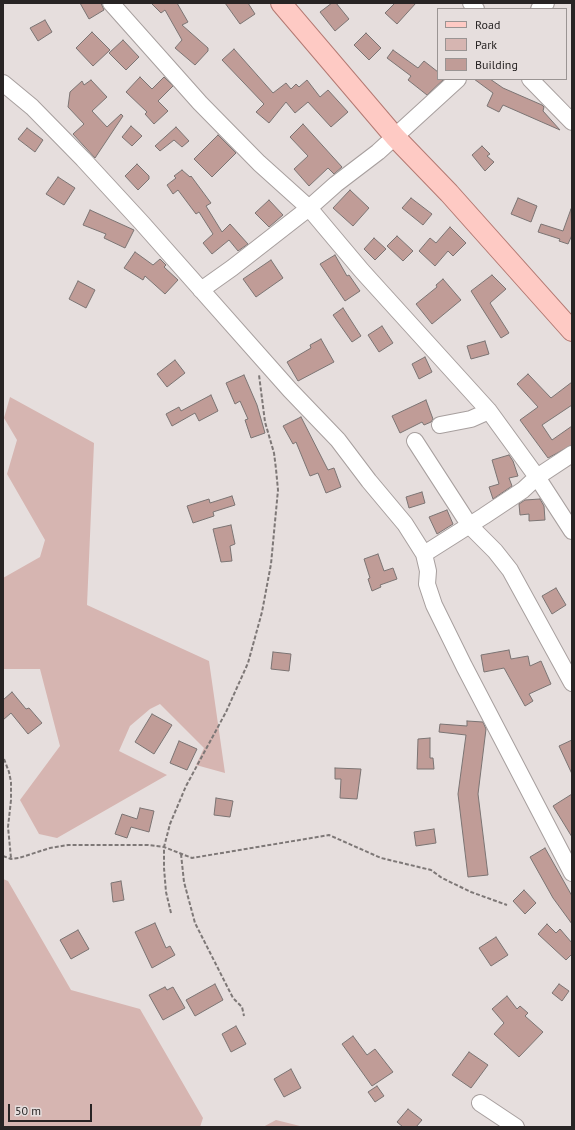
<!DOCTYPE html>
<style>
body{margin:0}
#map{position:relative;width:575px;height:1130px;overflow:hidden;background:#e6dedd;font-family:"PT Sans",sans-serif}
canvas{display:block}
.frame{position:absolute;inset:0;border:4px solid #282424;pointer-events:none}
.legend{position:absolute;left:437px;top:8px;width:130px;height:72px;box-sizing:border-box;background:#e6dedd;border:1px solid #9a9493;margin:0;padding:5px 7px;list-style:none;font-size:12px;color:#282424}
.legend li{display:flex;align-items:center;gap:8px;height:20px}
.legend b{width:20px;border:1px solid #9a9493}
.scale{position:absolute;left:8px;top:1104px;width:84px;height:18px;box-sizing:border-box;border:2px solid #282424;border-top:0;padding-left:5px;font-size:12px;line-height:14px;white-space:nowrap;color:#282424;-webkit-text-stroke:3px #e6dedd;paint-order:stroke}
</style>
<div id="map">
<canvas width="575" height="1130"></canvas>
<div class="frame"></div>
<ul class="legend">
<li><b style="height:5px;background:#fecac4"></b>Road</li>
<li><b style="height:11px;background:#d6b5b1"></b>Park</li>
<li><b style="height:11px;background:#c09c97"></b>Building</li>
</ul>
<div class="scale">50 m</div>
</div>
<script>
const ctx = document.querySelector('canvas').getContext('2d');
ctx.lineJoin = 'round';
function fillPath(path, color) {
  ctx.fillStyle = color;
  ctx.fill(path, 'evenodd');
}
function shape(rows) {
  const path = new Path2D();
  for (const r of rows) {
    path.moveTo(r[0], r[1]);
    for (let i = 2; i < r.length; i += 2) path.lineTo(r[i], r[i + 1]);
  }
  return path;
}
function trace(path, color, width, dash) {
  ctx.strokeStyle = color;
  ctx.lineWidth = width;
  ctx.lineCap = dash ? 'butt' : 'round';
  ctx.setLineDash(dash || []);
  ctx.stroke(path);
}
const green = shape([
 [10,397,94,443,87,605,209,661,225,773,196,765,204,748,160,704,150,709,130,726,119,751,167,775,57,838,39,834,20,800,60,746,40,669,3,669,3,578,40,557,45,540,7,474,17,440,4,418],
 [3,879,8,881,71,990,140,1009,203,1118,200,1127,3,1127],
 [276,1120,304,1127,263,1127]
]);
const building = shape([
 [80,3,101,3,104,10,89,19,80,3],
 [151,3,177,3,188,22,182,25,208,48,208,51,195,65,175,48,182,40,165,10,161,13,151,3],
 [225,3,248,3,255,14,240,24,225,3],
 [332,3,336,3,349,19,335,31,320,12,332,3],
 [395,3,416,3,397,24,385,13,395,3],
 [45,20,52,32,38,41,30,28,45,20],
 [92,32,110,50,93,66,76,48,92,32],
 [366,33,381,48,369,60,354,45,366,33],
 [123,40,139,57,126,70,109,53,123,40],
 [234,49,273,93,286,83,291,89,296,84,299,87,307,80,320,97,328,90,348,112,331,127,308,102,295,113,286,102,269,123,256,112,264,104,222,60,234,49],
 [393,50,418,68,424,61,438,72,438,79,444,79,427,95,408,80,411,76,387,58,393,50],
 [140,77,152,89,164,77,173,86,158,101,168,111,154,124,145,114,147,112,126,92,140,77],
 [474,79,490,79,503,88,542,105,544,107,543,111,560,130,503,105,499,112,487,106,493,93,474,79],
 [91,80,107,97,92,111,107,127,121,114,123,116,95,158,73,134,84,124,68,107,70,92,82,81,84,85,91,80],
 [303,124,342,167,334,174,328,168,309,186,294,169,308,156,290,137,303,124],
 [131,126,142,136,132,146,122,137,131,126],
 [176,127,189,141,182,147,174,140,160,151,155,146,176,127],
 [27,128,43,140,35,152,18,139,27,128],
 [218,135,236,153,212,177,194,159,218,135],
 [482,146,490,154,487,156,494,162,485,171,472,155,482,146],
 [137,164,149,176,149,179,138,190,125,176,137,164],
 [182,170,190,177,191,176,211,203,206,206,222,232,230,224,248,244,238,251,229,240,212,254,203,243,213,234,199,212,196,214,178,190,173,194,167,185,176,178,174,176,182,170],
 [58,177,75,188,64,205,46,194,58,177],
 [350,190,369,208,353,226,333,208,350,190],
 [411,198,432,214,423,225,402,208,411,198],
 [518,198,537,206,531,222,511,214,518,198],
 [269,200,283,215,269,227,255,213,269,200],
 [571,209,572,235,568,244,559,241,560,239,538,232,541,224,563,231,571,209],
 [90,210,134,230,125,248,104,238,106,234,83,225,90,210],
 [450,227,466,243,453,256,448,251,435,266,419,251,430,238,436,243,450,227],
 [397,236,413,251,403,261,387,246,397,236],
 [374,238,386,249,375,260,364,249,374,238],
 [135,252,153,265,160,259,166,265,164,267,178,280,165,294,145,276,143,280,124,268,135,252],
 [335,255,347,276,349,275,360,291,345,301,320,264,335,255],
 [271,260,283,278,256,297,243,279,271,260],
 [492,275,506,289,490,303,509,333,501,338,471,291,492,275],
 [443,279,461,300,432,324,416,304,437,287,436,285,443,279],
 [78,281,95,290,86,308,69,299,78,281],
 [343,308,361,336,352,342,333,315,343,308],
 [382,326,393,343,379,352,368,335,382,326],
 [321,339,334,362,298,381,287,362,311,348,310,345,321,339],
 [485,341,489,354,471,359,467,346,485,341],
 [425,357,432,372,419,379,412,364,425,357],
 [175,360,185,373,167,387,157,374,175,360],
 [528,374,551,398,572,382,572,405,542,425,552,440,572,426,572,445,548,458,520,420,538,407,517,384,528,374],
 [244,375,257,405,265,433,251,438,245,420,248,419,240,401,235,404,226,383,244,375],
 [211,395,218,411,199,421,195,413,172,426,166,414,179,407,181,411,211,395],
 [426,400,433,419,431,422,424,425,422,422,400,433,392,416,426,400],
 [301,417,328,470,334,468,341,487,326,493,318,473,310,476,296,442,293,444,283,426,301,417],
 [509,455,513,461,518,476,509,478,512,486,493,499,489,487,499,484,492,460,509,455],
 [422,492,425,503,409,508,406,497,422,492],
 [232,496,235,505,213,512,214,516,193,523,187,506,209,499,210,503,232,496],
 [540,499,544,506,545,520,529,521,529,514,520,515,519,504,525,500,540,499],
 [447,510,453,524,437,534,429,517,447,510],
 [231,525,235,544,230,546,232,561,221,562,213,529,231,525],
 [378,554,384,571,393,568,397,579,380,585,381,587,372,591,368,579,370,578,364,559,378,554],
 [556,588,566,605,552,614,542,596,556,588],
 [509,650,511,659,528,656,530,666,541,661,551,684,529,694,533,701,525,706,504,668,484,672,481,655,509,650],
 [273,652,291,654,289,671,271,669,273,652],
 [12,692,26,709,29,708,42,723,28,734,11,713,3,720,3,700,12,692],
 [152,714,172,725,154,754,135,742,152,714],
 [467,721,483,722,486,729,478,794,488,875,468,877,458,794,466,735,439,732,440,724,467,726,467,721],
 [430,738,430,758,433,758,434,769,417,769,418,739,430,738],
 [572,740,572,774,559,746,572,740],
 [179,741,197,749,187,770,170,763,179,741],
 [335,768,361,769,357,799,340,798,341,779,335,779,335,768],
 [572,794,572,837,553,806,572,794],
 [216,798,233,801,230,817,214,815,216,798],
 [140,808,154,811,149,832,131,827,127,838,115,834,122,814,137,819,140,808],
 [434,829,436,843,416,846,414,832,434,829],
 [545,848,572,896,572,924,553,898,530,857,545,848],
 [121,881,124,900,113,902,111,883,121,881],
 [524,890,536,903,525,914,513,901,524,890],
 [155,923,166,948,170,946,175,955,152,968,135,932,155,923],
 [547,924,556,933,560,929,572,943,572,954,566,960,538,934,547,924],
 [78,930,89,949,71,959,60,940,78,930],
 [496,937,508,955,491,966,479,948,496,937],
 [215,984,223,1000,195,1016,186,1000,215,984],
 [559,984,569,991,562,1001,552,993,559,984],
 [165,987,167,990,173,987,185,1008,163,1020,149,995,165,987],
 [507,996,517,1009,520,1006,528,1013,525,1016,543,1032,519,1057,494,1034,504,1023,492,1009,507,996],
 [236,1026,246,1044,231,1052,222,1034,236,1026],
 [353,1036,367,1055,375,1049,393,1072,372,1086,342,1044,353,1036],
 [469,1052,488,1065,471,1088,452,1075,469,1052],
 [291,1069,301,1088,284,1097,274,1079,291,1069],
 [377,1086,384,1096,375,1102,368,1092,377,1086],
 [408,1109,422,1120,416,1127,403,1127,397,1122,408,1109]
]);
const path = shape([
 [4,759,9,772,11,782,11,800,8,827,11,858],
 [181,854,184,882,195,923,233,998,242,1007,244,1016],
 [3,856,11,859,19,858,50,848,68,845,148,845,164,847,192,858,329,835,381,858,431,870,442,878,471,892,507,905],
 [171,913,166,892,164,868,164,847,170,824,186,786,226,712,248,663,262,612,271,564,278,490,276,469,274,453,265,422,259,375]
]);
const minor = shape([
 [111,3,200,103,259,163,309,208,362,271,489,411,537,477,572,531],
 [471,3,476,9],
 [539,9,546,3],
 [530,79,572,122],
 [3,83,32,107,83,159,142,223,290,390,338,440,369,481,405,524,424,554,484,516,523,490,537,477,572,454],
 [201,290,232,268,309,208,336,184,378,152,458,79],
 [440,425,471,419,489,411],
 [415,441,470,526,495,551,510,570,572,683],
 [424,554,428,571,427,584,434,605,464,666,572,873],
 [480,1103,516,1127]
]);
const major = shape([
 [281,3,395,137,449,193,572,331]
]);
fillPath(green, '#d6b5b1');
fillPath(building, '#c09c97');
trace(building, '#7b7473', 1);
trace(minor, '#a79f9e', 18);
trace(major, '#b37972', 22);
trace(path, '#7e7877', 2, [4, 2]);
trace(minor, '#fff', 16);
trace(major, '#fecac4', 20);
</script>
